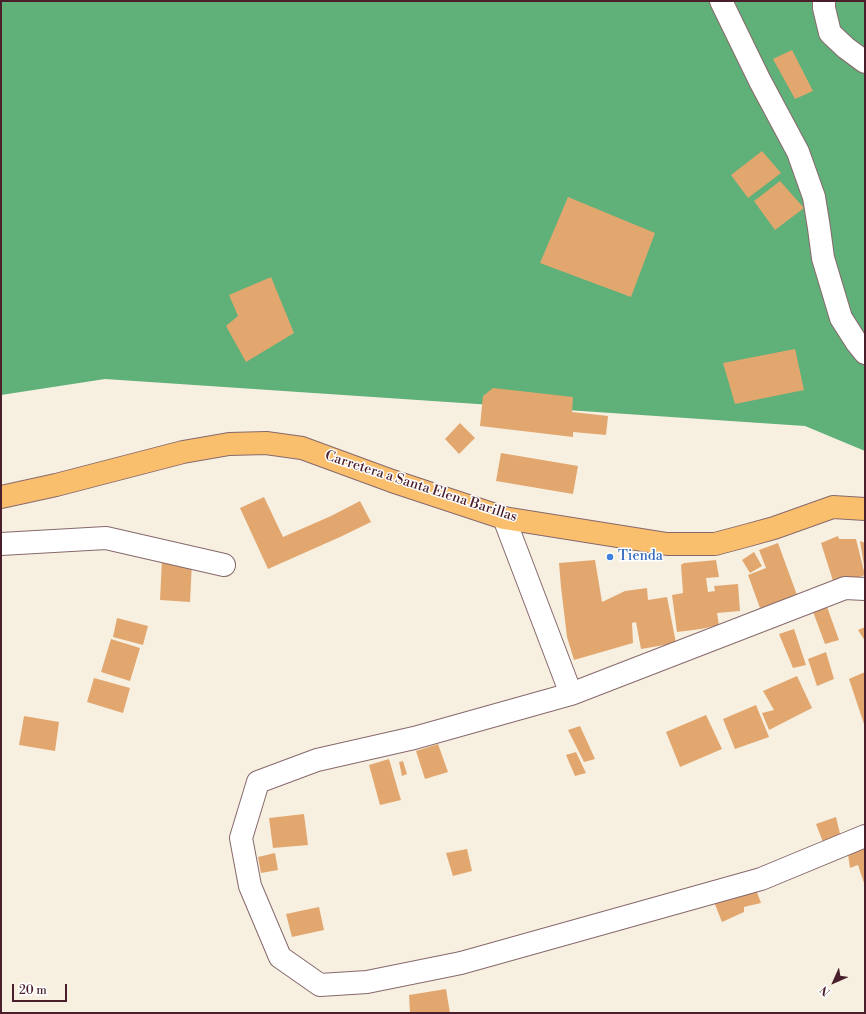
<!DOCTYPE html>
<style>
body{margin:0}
#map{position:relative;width:866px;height:1014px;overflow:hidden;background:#f7f0e1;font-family:"Libre Bodoni",serif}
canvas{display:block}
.frame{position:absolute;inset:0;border:2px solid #4a1f2b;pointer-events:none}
.north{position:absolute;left:814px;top:962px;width:40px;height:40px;-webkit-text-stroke:3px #fff;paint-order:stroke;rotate:225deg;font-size:11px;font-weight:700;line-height:16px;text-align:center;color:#4a1f2b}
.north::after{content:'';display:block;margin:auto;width:14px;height:18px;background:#4a1f2b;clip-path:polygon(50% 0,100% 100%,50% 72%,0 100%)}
.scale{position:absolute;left:12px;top:984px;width:55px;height:18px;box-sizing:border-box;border:2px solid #4a1f2b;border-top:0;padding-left:5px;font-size:12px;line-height:14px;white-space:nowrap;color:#4a1f2b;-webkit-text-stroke:3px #fff;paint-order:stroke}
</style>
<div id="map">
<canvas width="866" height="1014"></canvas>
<div class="frame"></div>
<div class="north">N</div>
<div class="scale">20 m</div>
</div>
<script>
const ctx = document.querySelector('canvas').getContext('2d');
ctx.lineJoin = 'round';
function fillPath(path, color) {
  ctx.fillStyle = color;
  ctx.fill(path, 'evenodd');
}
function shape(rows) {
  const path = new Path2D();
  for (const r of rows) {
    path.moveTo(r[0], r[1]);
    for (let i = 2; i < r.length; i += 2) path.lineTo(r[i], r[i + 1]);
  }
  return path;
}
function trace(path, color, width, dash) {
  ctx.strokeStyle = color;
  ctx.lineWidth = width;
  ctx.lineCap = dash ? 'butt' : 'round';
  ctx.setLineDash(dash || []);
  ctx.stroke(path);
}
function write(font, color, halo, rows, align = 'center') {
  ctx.font = font + ' "Libre Bodoni",serif';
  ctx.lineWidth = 3;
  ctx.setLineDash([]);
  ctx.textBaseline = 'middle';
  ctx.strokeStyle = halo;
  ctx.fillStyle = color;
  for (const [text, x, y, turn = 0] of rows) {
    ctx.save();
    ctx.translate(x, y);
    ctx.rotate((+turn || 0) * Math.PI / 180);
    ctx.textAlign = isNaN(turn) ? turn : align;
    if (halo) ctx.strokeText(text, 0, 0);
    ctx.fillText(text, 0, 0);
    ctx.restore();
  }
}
const forest = shape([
 [1,1,865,1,865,451,805,426,105,379,1,395]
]);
const building = shape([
 [792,50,813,91,795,99,773,59],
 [762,151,781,173,748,198,731,175],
 [780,181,804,208,775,230,754,201],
 [568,197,655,233,631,297,540,263],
 [271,277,294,333,246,362,226,326,238,316,229,295],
 [795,349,804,390,735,404,723,363],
 [493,388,573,397,572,412,608,416,606,435,573,432,573,437,480,426,483,396],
 [460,423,475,438,459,454,445,439],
 [501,453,578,466,573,494,496,481],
 [264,497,283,537,331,516,360,501,371,522,340,537,268,569,240,508],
 [838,536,839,539,856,539,865,575,850,581,834,584,821,543],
 [860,541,865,543,865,566,864,566],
 [778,543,797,595,760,608,748,575,766,568,759,550],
 [754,552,762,566,750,573,742,560],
 [162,560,192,562,190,602,160,600],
 [595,560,602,602,625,591,647,588,648,600,667,597,676,643,641,649,636,622,632,623,633,643,574,660,567,637,561,587,559,563],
 [716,560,719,577,706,578,708,592,715,591,714,586,738,584,740,611,717,613,719,625,701,629,677,632,672,595,683,593,681,565,684,563],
 [826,604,839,640,825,644,812,609],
 [117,618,148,626,143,645,113,637],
 [865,627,865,641,858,630],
 [794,629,806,665,793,668,779,634],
 [111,639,140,648,130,681,101,672],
 [826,652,834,679,817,686,808,659],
 [865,672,865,727,849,679],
 [797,676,812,708,769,730,762,713,774,710,763,691],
 [94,678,130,688,123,713,87,702],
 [756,705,769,737,735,749,723,719],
 [706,715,722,749,680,767,666,732],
 [24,716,59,722,55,751,19,745],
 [580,726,595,759,584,762,568,730],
 [438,744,448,772,425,779,416,751],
 [576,752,586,773,575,776,566,755],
 [389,759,401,800,380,805,369,765],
 [403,761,407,774,402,776,399,762],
 [304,814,308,845,273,848,269,818],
 [836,817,841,838,823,842,816,824],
 [865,839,865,886,858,865,850,868,847,847],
 [467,849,472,871,453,876,446,853],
 [275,853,278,870,261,873,258,857],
 [755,887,761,903,744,907,744,912,722,922,714,902],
 [319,907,324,930,292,937,286,914],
 [446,989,450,1013,410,1013,409,995]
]);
const minor = shape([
 [721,1,760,81,798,152,814,197,819,228,823,258,841,318,857,343,865,353],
 [824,1,824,8,830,33,846,48,865,62],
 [504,518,571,694],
 [1,544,106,538,224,565],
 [865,589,845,588,571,694,414,738,317,760,258,782,241,838,250,886,280,957,320,985,367,982,461,963,761,879,865,836]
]);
const major = shape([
 [1,497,56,485,183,452,229,444,266,443,302,448,392,481,504,518,667,544,715,544,745,536,774,528,833,507,865,509]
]);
const markers = [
 [610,557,4,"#3f7fe0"]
];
const streetNames = [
 ["Carretera a Santa Elena Barillas",421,487,18]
];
const shopNames = [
 ["Tienda",618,557]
];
fillPath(forest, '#60b07a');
fillPath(building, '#e2a76f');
trace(minor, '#87686b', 24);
trace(major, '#87686b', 24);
trace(minor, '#fff', 22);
trace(major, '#f9bf6d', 22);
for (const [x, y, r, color] of markers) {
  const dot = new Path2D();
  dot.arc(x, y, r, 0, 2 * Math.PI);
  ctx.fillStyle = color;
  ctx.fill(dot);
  trace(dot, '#fff', 1.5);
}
write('14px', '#4a1f2b', '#fff', streetNames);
write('14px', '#366cbe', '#fff', shopNames, 'left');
</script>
